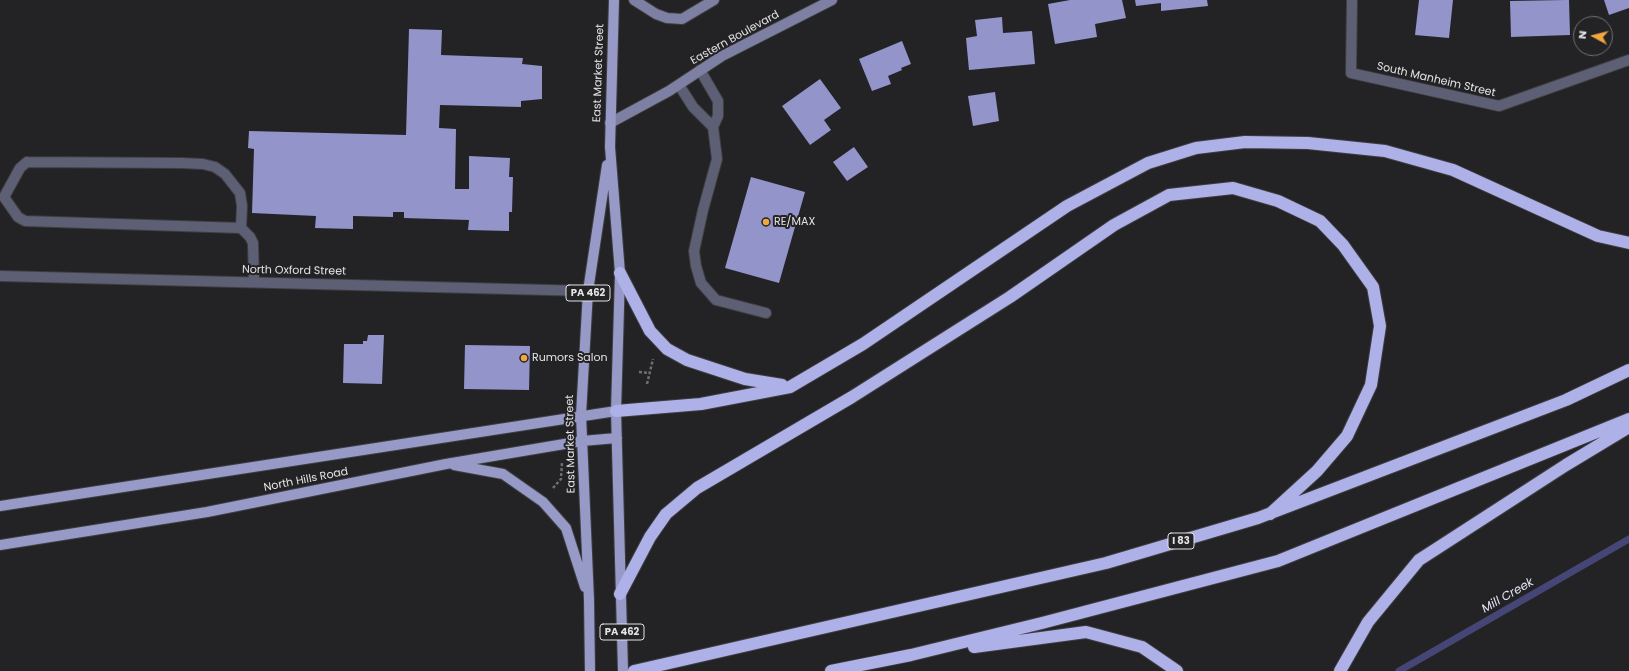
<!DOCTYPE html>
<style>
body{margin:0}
#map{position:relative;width:1629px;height:671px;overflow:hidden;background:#232326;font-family:Poppins,sans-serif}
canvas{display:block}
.north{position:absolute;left:1573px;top:16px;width:40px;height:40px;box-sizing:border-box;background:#232326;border:1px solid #707072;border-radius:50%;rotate:277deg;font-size:11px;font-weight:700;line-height:16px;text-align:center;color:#e3e3e4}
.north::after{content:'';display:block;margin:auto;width:14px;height:18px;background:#efa73e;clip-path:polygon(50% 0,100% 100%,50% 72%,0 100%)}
</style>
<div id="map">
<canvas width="1629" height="671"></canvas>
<div class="north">N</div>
</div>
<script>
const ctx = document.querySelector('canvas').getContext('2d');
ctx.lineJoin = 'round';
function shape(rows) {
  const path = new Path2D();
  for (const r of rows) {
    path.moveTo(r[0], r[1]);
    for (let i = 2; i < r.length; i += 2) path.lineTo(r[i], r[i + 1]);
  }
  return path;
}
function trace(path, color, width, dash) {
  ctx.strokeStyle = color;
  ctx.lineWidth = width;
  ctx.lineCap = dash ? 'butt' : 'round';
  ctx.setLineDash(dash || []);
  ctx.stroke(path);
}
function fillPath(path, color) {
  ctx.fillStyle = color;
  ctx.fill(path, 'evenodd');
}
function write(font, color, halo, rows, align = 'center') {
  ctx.font = font + ' Poppins,sans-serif';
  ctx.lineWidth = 4;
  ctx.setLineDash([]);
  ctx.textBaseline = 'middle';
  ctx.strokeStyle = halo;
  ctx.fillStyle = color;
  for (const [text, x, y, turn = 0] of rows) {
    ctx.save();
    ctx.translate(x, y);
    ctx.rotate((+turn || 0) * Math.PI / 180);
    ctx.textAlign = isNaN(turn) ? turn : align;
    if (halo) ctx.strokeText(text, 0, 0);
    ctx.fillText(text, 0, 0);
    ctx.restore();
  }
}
const stream = shape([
 [1399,671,1629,539]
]);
const building = shape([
 [1070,0,1122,0,1126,18,1095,24,1097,37,1055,44,1048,4],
 [1135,0,1207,0,1208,6,1161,11,1161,3,1136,6],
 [1419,0,1453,0,1449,38,1415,35],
 [1565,0,1569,0,1570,35,1511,37,1510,1],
 [1604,0,1629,0,1629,8,1609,15],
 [1002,17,1003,33,1032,31,1035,64,969,70,966,38,977,36,975,20],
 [409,29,442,30,441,55,523,58,522,64,542,66,542,99,521,101,521,107,440,105,439,128,456,129,455,189,469,189,469,156,510,158,509,177,513,177,512,212,509,212,509,231,468,230,469,220,404,218,404,212,393,212,393,217,353,216,353,229,315,228,316,216,252,213,254,149,248,148,249,131,406,135],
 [902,41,911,64,901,68,902,70,888,76,891,84,872,91,859,59],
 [820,79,841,108,824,120,831,130,810,145,782,106],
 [995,92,999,121,973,126,968,96],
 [854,147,868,167,847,181,833,162],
 [751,177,805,192,779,283,725,268],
 [368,335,384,335,382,384,343,383,344,344,363,344,363,341,367,341],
 [465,345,530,346,529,390,464,389]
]);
const path = shape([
 [639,372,650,373],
 [647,384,653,359],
 [553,488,561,479,562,462]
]);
const lane = shape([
 [700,70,718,101,718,116,713,127,717,159,703,210,694,251,696,266,701,283,716,300,766,313],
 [679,85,693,107,713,127],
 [27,162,181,163,203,164,215,167,225,174,240,193,242,206,241,228,25,221,18,217,4,197,20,168,27,162],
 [241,228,250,237,253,243,254,282]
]);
const street = shape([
 [1352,0,1351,73,1499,106,1629,60],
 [0,276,588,291]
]);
const secondary = shape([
 [634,0,656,14,667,18,682,19,714,0],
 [610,123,669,91,722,56,832,0]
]);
const primary = shape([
 [614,0,610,147,620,273,616,411,623,671],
 [454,465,503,474,543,502,566,528,585,587],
 [0,506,616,411],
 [0,545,207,512,446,464,582,441,617,438],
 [590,671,589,600,581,415,588,291,607,165]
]);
const highway = shape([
 [620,273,650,331,667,349,687,360,745,379,782,385],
 [616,411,701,404,790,387,863,344,1067,206,1148,163,1196,148,1245,142,1308,143,1385,151,1453,170,1598,236,1629,243],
 [620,594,650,537,666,514,697,488,852,397,1010,297,1114,225,1169,195,1233,188,1278,201,1320,221,1343,245,1373,287,1380,326,1371,385,1347,436,1317,471,1270,514],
 [974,647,1086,632,1142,647,1177,671],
 [634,671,1106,563,1258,518,1566,400,1629,370],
 [831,671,911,655,1042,623,1278,561,1629,419],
 [1340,671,1368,622,1419,560,1566,465,1629,427]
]);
const markers = [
 [766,222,4,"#efa73e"],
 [524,358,4,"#efa73e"]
];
const shields = [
 [588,293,44],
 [1181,541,26],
 [622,632,44]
];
const shieldNames = [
 ["PA 462",588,293],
 ["I 83",1181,541],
 ["PA 462",622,632]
];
const streetNames = [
 ["Eastern Boulevard",735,38,-29],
 ["East Market Street",599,73,-88],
 ["South Manheim Street",1436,80,13],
 ["North Oxford Street",294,271,1],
 ["East Market Street",571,444,-91],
 ["North Hills Road",306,480,-11]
];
const poiNames = [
 ["RE/MAX",774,222],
 ["Rumors Salon",532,358]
];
const waterNames = [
 ["Mill Creek",1508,596,-30]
];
trace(stream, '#464676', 7);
fillPath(building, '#9294ca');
trace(lane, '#3e3e41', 12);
trace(street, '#3e3e41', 12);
trace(secondary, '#3e3e41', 12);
trace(primary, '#3e3e41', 12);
trace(highway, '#3e3e41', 14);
trace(path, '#6f6f71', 2.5, [3, 2]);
trace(lane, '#5d5f75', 10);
trace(street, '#5d5f75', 10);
trace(secondary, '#7e80a3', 10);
trace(primary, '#9799c7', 10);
trace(highway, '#aeb1e8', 12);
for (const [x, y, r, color] of markers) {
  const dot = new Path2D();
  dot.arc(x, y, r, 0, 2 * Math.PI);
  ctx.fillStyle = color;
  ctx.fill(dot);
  trace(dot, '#232326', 1.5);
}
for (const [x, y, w] of shields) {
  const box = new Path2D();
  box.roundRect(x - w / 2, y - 8, w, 16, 3);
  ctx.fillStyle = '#232326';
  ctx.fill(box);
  trace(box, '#e3e3e4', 1);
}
write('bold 10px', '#e3e3e4', null, shieldNames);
write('11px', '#e3e3e4', '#232326', streetNames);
write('11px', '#e3e3e4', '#232326', poiNames, 'left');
write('italic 12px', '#e1e2f2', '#232326', waterNames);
</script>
